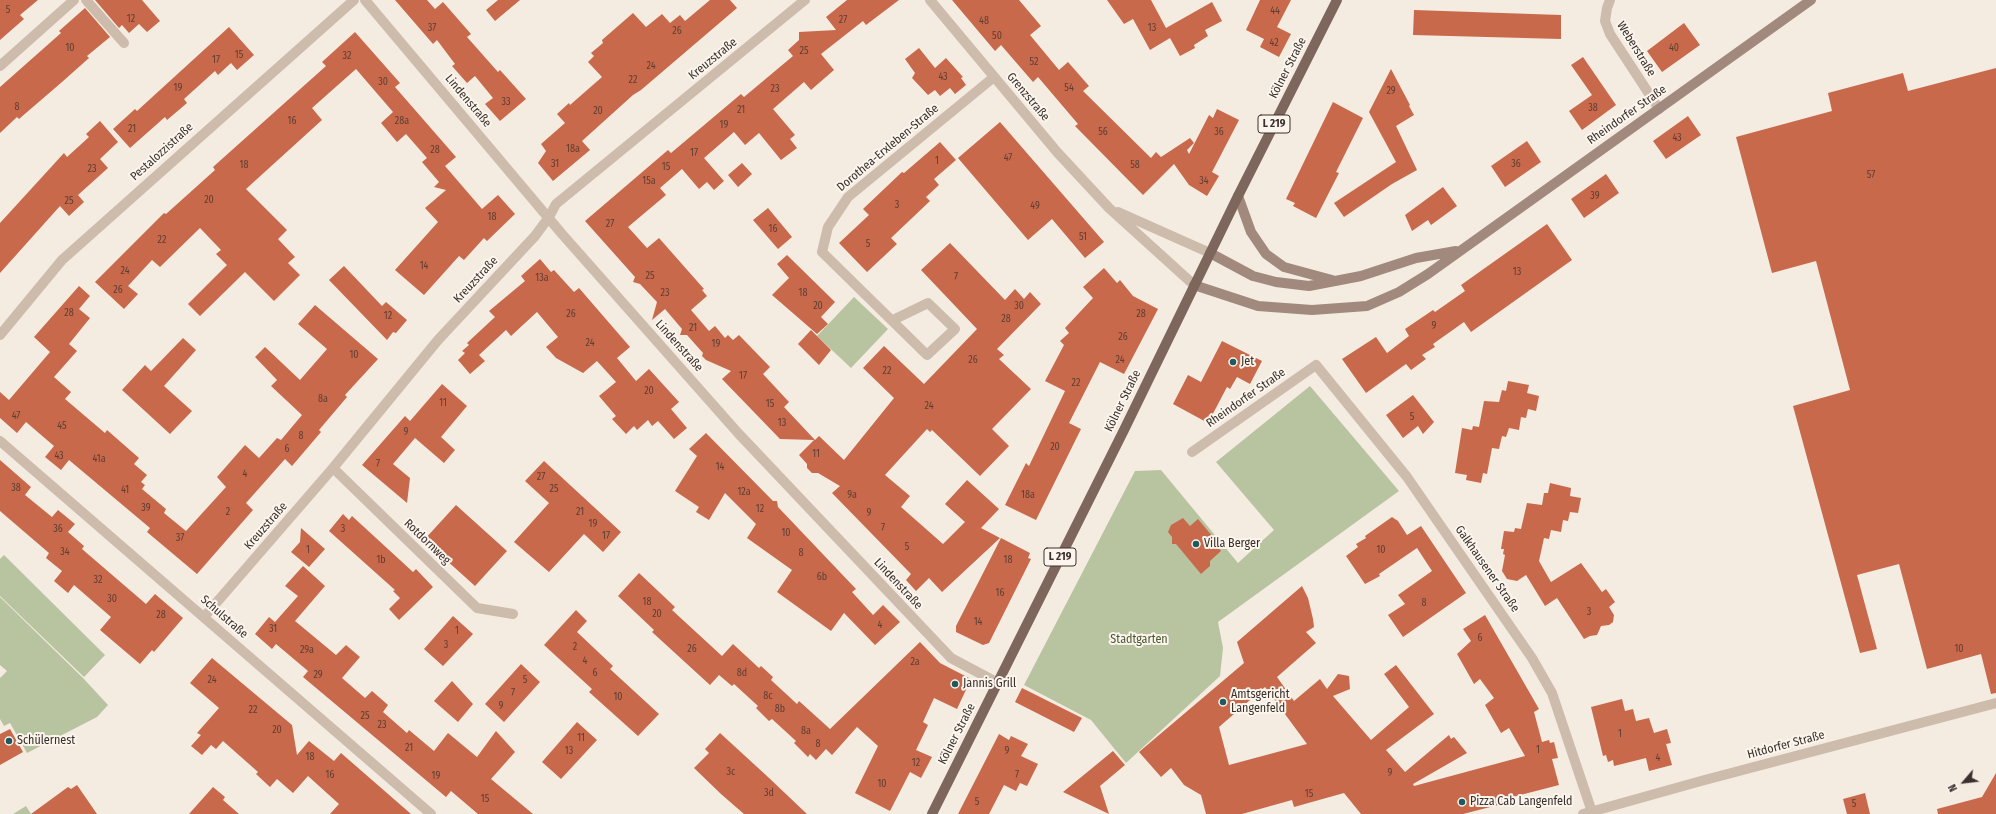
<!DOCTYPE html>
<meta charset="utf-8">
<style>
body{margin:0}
#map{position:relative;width:1996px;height:814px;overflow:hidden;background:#f4ebe1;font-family:"Fira Sans Condensed",sans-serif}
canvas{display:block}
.north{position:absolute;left:1944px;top:762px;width:40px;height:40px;-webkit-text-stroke:3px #fbf5ee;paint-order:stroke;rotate:242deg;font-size:11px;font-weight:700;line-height:16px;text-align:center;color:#3b302b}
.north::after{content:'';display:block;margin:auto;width:14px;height:18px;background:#3b302b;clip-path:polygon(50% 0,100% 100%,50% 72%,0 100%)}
</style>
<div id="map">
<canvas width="1996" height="814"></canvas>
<div class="north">N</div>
</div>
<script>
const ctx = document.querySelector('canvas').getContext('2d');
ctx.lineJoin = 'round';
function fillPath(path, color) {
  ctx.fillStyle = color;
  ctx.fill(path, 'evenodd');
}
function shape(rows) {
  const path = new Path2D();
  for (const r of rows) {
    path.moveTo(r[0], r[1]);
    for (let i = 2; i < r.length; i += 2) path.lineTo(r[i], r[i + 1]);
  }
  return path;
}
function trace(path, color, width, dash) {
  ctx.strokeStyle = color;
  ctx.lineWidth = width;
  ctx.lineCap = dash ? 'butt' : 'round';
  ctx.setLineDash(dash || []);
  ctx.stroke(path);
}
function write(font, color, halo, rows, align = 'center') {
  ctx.font = font + ' "Fira Sans Condensed",sans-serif';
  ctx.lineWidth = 4;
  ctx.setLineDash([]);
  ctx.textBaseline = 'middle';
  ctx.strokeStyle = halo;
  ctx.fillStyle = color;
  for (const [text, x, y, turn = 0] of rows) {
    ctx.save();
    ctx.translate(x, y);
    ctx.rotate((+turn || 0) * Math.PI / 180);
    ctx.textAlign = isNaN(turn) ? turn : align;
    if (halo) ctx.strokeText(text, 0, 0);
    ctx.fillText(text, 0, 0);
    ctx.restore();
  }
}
const green = shape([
 [854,297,888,329,851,368,817,336],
 [1310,386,1399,491,1218,622,1223,648,1220,676,1126,763,1091,720,1024,685,1135,471,1161,470,1238,563,1274,530,1216,462],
 [4,555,105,655,84,677,0,596,0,559],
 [0,597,83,678,108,705,97,717,27,753,10,723,4,726,0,719,0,678,7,671,0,665],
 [26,806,31,814,13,814]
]);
const building = shape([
 [0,0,38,0,20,15,24,19,0,40],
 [95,0,142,0,160,21,147,32,139,24,129,33,122,25,119,28],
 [395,0,427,0,435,9,443,2,471,34,467,37,498,72,500,70,526,99,500,121,485,104,493,98,475,76,467,83,452,66,455,64,437,40,433,44],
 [498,0,520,0,495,21,486,10],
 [710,0,730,0,737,8,641,90,633,95,582,141,590,150,553,181,538,163,546,151,541,144,565,123,557,114,569,103,570,105,602,77,588,62,594,56,591,53,603,43,602,40,633,13,646,27,662,14,670,23,680,15,685,21],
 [847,0,899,0,866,25,863,21,821,54,834,70,811,90,804,82,773,109,795,135,790,139,797,148,781,160,759,133,745,145,734,132,704,158,724,181,714,190,707,182,699,189,682,169,660,188,666,195,628,227,647,248,659,238,704,289,702,290,707,296,691,310,709,331,715,326,725,338,728,335,733,340,739,335,770,367,763,374,789,402,784,407,815,440,819,436,844,460,894,398,863,368,884,346,924,384,977,329,921,270,950,243,1005,300,1015,289,1024,299,1030,292,1041,304,997,349,1004,355,999,359,1031,389,992,429,1009,446,980,476,932,430,930,432,927,429,885,475,910,496,901,507,943,544,965,522,945,504,967,480,999,509,981,528,1000,538,942,592,929,578,916,591,906,580,911,574,832,493,840,486,818,473,812,473,807,468,807,464,799,455,814,440,780,439,722,379,731,371,706,360,702,356,703,353,687,335,680,335,682,329,665,309,652,320,657,302,640,284,633,282,635,277,585,221,668,150,671,153,741,94,744,97,793,56,788,50,799,40,799,32,836,30,826,17],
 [952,0,1019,0,1041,26,1030,35,1059,70,1068,62,1089,86,1083,91,1151,158,1156,152,1161,157,1190,138,1194,143,1187,150,1189,154,1209,115,1213,118,1217,109,1239,120,1212,172,1219,176,1207,196,1189,185,1174,164,1143,195,1075,126,1078,124,1038,77,1033,82,1001,45,995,51],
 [1107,0,1151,0,1166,28,1212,2,1222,21,1205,30,1208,36,1194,45,1195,48,1180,56,1170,38,1150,50,1133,19,1124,24],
 [1260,0,1291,0,1277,27,1291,34,1279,57,1260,47,1264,39,1246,30],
 [85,8,110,37,87,56,89,58,62,82,19,119,17,117,0,133,0,87,61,33,59,31],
 [1414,10,1561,15,1561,39,1413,35],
 [1684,23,1700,45,1662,72,1647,51],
 [229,27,254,55,237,70,231,63,218,75,215,71,184,99,187,103,180,109,167,120,165,117,130,148,113,129,135,109,137,111],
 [355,32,400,83,395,87,456,157,445,166,482,209,498,195,515,214,487,241,484,238,464,260,459,256,424,295,395,270,438,222,425,208,446,190,434,187,439,182,422,162,427,158,406,134,397,142,381,123,393,112,356,69,312,108,322,120,246,189,287,230,278,239,295,257,288,263,300,275,274,301,245,272,200,316,188,304,227,265,216,254,221,250,200,228,160,267,152,260,128,286,138,294,124,309,95,282,164,213,166,214,215,170,213,167,326,66,322,62],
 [919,48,935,68,946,58,963,77,961,78,966,85,955,94,950,88,940,96,935,90,928,95,912,78,915,73,905,59],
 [1583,57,1616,105,1582,130,1569,111,1592,95,1571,65],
 [1996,68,1996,693,1991,694,1981,654,1927,669,1899,564,1857,575,1877,649,1860,653,1793,406,1850,390,1816,261,1772,273,1736,137,1832,111,1828,93,1903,73,1908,91],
 [1391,69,1410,105,1409,106,1414,115,1396,126,1417,170,1392,184,1344,217,1334,203,1396,162,1369,112],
 [1333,102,1363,118,1336,172,1339,173,1316,218,1293,206,1295,203,1286,199],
 [1688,116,1701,135,1666,159,1653,141],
 [100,121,118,142,100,159,108,168,78,195,84,202,69,216,60,206,0,273,0,223,64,153,67,157,89,137,86,134],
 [1000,122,1104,242,1085,258,1052,219,1028,240,958,158],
 [1527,141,1541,162,1505,187,1491,166],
 [940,142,956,160,934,179,939,185,926,197,930,201,891,238,897,244,867,272,839,243,869,215,863,209,902,172,904,173],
 [742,163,752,174,738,187,728,175],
 [1606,174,1619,193,1584,218,1571,199],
 [1443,187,1457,206,1431,225,1428,220,1412,231,1405,215],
 [768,208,792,237,778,249,753,220],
 [1547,224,1572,260,1471,332,1464,322,1433,344,1435,347,1422,355,1426,359,1411,370,1406,364,1366,393,1342,359,1376,337,1387,353,1409,336,1405,329,1433,310,1435,312,1465,291,1461,285],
 [787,255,835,302,821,317,828,324,817,334,772,295,789,278,777,264],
 [540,259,551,272,554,270,574,292,579,288,630,347,617,358,636,381,649,369,679,402,671,409,687,428,674,439,658,421,652,426,648,420,637,430,634,426,626,434,612,419,616,416,599,396,616,382,597,361,583,373,556,358,546,347,558,337,537,312,511,336,506,330,479,355,485,361,470,374,458,360,465,353,462,351,469,345,467,343,495,317,489,311,525,281,521,276],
 [344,266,382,306,386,302,407,320,396,333,393,332,387,340,329,280],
 [1104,268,1117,283,1120,280,1133,296,1158,309,1124,374,1100,362,1069,423,1081,429,1036,520,1005,505,1026,463,1029,466,1065,391,1045,381,1064,345,1060,341,1069,333,1065,328,1093,298,1083,287],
 [79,286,90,296,79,309,90,318,69,344,77,351,54,377,71,392,65,399,105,433,107,430,139,458,134,464,147,475,141,482,145,485,142,489,166,509,164,513,186,531,226,487,217,477,245,445,259,458,277,438,281,440,302,415,271,386,277,380,255,357,265,347,300,380,327,349,298,324,315,305,378,359,345,395,347,397,319,430,321,432,292,466,285,459,246,503,253,510,197,574,147,532,150,528,69,460,61,470,45,457,54,446,26,422,17,433,0,418,0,392,9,400,50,352,34,337],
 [811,330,831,350,819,365,798,344],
 [183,338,196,350,164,386,192,411,170,434,122,390,145,365,151,371],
 [1222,341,1262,361,1250,384,1237,377,1230,389,1227,387,1208,423,1173,404,1188,375,1201,382],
 [1508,381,1529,385,1527,393,1539,396,1536,411,1528,409,1526,418,1521,417,1519,430,1509,428,1506,437,1502,436,1499,449,1492,448,1487,474,1483,473,1481,483,1466,480,1467,475,1455,473,1462,428,1472,430,1473,426,1479,427,1484,401,1499,402,1502,390,1506,391],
 [442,384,467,406,441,437,455,450,444,463,415,438,393,464,410,478,407,503,362,465,405,416,410,421],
 [1413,395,1434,422,1423,434,1418,426,1403,438,1386,415],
 [706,433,773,501,777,501,778,507,856,589,852,592,873,615,883,605,900,622,875,645,844,613,831,631,777,592,792,570,747,538,756,524,725,493,709,520,696,512,699,507,675,491,697,456,689,449],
 [0,460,31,487,25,495,52,517,58,510,75,524,68,532,84,546,82,549,146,604,155,594,183,618,154,652,152,650,140,664,100,630,111,617,74,585,68,593,54,581,62,571,46,558,49,553,0,511],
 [544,461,621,532,603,552,584,534,549,572,514,542,549,503,525,481],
 [1550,483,1571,488,1570,496,1581,498,1578,513,1570,512,1568,521,1563,520,1561,532,1551,530,1549,539,1544,538,1539,561,1551,582,1581,563,1602,592,1606,589,1615,602,1609,607,1614,615,1613,622,1609,625,1601,626,1597,635,1590,636,1584,639,1557,598,1545,606,1526,575,1517,581,1507,579,1502,571,1505,555,1503,554,1504,549,1501,549,1504,531,1514,532,1515,528,1521,529,1527,503,1542,505,1544,493,1548,493],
 [456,505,507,551,475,586,424,540],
 [343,514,349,520,352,516,413,572,416,569,433,587,399,620,389,609,400,598,393,591,395,590,329,531],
 [1392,517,1398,521,1407,535,1421,526,1466,593,1403,637,1388,615,1405,604,1398,595,1432,571,1417,548,1379,574,1380,576,1365,584,1346,556,1358,547,1356,544,1366,538,1365,536],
 [1183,518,1190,526,1198,519,1218,543,1216,545,1221,551,1210,561,1210,566,1201,574,1176,544,1172,544,1172,537,1168,532,1171,525],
 [301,528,325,549,309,567,291,552,300,542],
 [1001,538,1030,553,1028,558,1031,559,989,643,983,645,956,632,956,626],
 [303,566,325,586,295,621,336,655,346,645,360,657,342,678,365,698,372,691,388,705,383,712,407,733,409,730,434,751,448,733,477,757,496,731,515,752,491,779,533,814,478,814,451,791,446,797,303,677,308,671,276,644,272,649,255,634,269,617,275,622,298,596,285,586],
 [639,573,675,607,672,610,722,656,733,644,759,668,761,666,773,677,771,680,797,704,799,701,830,729,920,642,940,663,971,679,957,709,934,698,923,722,928,725,916,750,932,757,921,778,910,772,890,811,855,793,878,746,857,727,832,755,826,749,816,760,810,754,808,757,794,743,796,741,772,719,769,721,756,708,758,706,734,684,732,686,719,675,710,685,652,632,654,630,618,596],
 [1302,586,1308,598,1313,619,1314,627,1306,632,1316,643,1277,677,1294,701,1320,679,1327,689,1338,674,1349,676,1350,689,1333,696,1371,740,1409,707,1384,674,1396,665,1434,714,1386,750,1405,772,1449,735,1451,739,1454,737,1467,753,1413,784,1414,786,1525,756,1509,728,1501,733,1485,705,1494,698,1480,679,1474,684,1457,654,1471,641,1463,629,1485,615,1539,709,1534,712,1542,742,1549,740,1550,743,1554,742,1558,758,1552,759,1559,785,1501,800,1502,804,1463,814,1361,814,1344,793,1294,807,1292,800,1242,814,1206,814,1201,795,1184,785,1171,768,1161,777,1139,752,1244,663,1237,642],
 [1265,687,1307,744,1229,765,1219,727],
 [576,610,587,621,577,632,613,666,610,669,659,714,638,736,589,692,592,689,544,645],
 [453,616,473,634,443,666,424,649],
 [212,658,292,725,297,755,309,741,334,761,341,753,411,814,330,814,339,804,308,776,293,793,277,779,270,787,256,774,258,772,223,741,216,749,211,745,202,755,191,746,201,735,197,733,219,708,190,683],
 [521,664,540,682,504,722,485,704],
 [452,681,473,704,458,722,434,701],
 [1022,688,1082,718,1074,732,1015,702],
 [1622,699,1625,711,1633,709,1636,721,1649,718,1654,733,1667,729,1671,743,1666,744,1672,765,1649,771,1646,758,1614,766,1613,760,1608,762,1606,755,1603,756,1591,707],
 [577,722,597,740,561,779,542,762],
 [10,729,23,752,0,765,0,734],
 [720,733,768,777,807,814,744,814,721,794,694,768,709,753,705,749],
 [999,734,1009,740,1011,736,1028,744,1021,756,1038,764,1027,786,1020,783,1016,791,1004,785,989,814,958,814],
 [1113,751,1125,765,1100,786,1109,814,1063,792],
 [1996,773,1996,814,1938,814,1937,809,1982,797],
 [77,785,97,814,31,814,68,787,71,789],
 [213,787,225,797,223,800,239,814,189,814],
 [1865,793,1870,814,1847,814,1843,799]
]);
const street = shape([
 [86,0,124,43],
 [365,0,562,234,738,433,951,658,998,683],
 [930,0,1057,152,1109,208,1194,285],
 [1610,0,1607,8,1605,21,1610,34,1659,109],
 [0,66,74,0],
 [1118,212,1210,253],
 [893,320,928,303,955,329,927,355,822,252,828,227,848,197,994,77],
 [0,335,62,260,354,0],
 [0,441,431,814],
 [1192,452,1316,365,1407,477,1532,658,1552,693,1592,812],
 [333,468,477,608,513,614],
 [204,617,333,468,438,340,535,236,549,217,556,204,805,0],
 [1583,814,1701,781,1996,703]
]);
const secondary = shape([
 [1238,196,1251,232,1266,254,1284,267,1332,280],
 [1210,253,1253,276,1276,282,1309,286,1361,276,1416,258,1456,251],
 [1194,285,1258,306,1312,310,1367,306,1399,292,1428,274,1811,0]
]);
const primary = shape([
 [932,814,1124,430,1238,196,1337,0]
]);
const markers = [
 [1233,362,4,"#1f5a5e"],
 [1196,544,4,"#1f5a5e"],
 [955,684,4,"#1f5a5e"],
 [1223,702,4,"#1f5a5e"],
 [9,741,4,"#1f5a5e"],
 [1462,802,4,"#1f5a5e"]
];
const numberNames = [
 ["5",8,10],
 ["44",1275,11],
 ["12",131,19],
 ["27",843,20],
 ["48",984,21],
 ["37",432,28],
 ["13",1152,28],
 ["26",677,31],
 ["50",997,36],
 ["42",1274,43],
 ["10",70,48],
 ["40",1674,48],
 ["25",804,51],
 ["15",239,55],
 ["32",347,56],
 ["17",216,60],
 ["52",1034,62],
 ["24",651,66],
 ["43",943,77],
 ["22",633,80],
 ["30",383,82],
 ["19",178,88],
 ["54",1069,88],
 ["23",775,89],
 ["29",1391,91],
 ["33",506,102],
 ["8",17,107],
 ["38",1593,108],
 ["21",741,110],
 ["20",598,111],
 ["16",292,121],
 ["28a",402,121],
 ["19",724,125],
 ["21",132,129],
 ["56",1103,132],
 ["36",1219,132],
 ["43",1677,138],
 ["18a",573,149],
 ["28",435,150],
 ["17",694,153],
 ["47",1008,158],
 ["1",937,161],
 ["31",555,164],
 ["36",1516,164],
 ["18",244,165],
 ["58",1135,165],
 ["15",666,167],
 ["23",92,169],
 ["57",1871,175],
 ["15a",649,181],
 ["34",1204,181],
 ["39",1595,196],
 ["20",209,200],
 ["25",69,201],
 ["3",897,205],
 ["49",1035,206],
 ["18",492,217],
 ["27",610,224],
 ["16",773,229],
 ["51",1083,237],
 ["22",162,240],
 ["5",868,244],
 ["14",424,266],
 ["24",125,271],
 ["13",1517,272],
 ["25",650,276],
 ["7",956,277],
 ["13a",542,278],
 ["26",118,290],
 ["23",665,293],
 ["18",803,293],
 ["20",818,306],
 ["30",1019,306],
 ["28",69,313],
 ["26",571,314],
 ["28",1141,314],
 ["12",388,316],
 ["28",1006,319],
 ["9",1434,326],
 ["21",693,328],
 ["26",1123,337],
 ["24",590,343],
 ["19",716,344],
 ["10",354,355],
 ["26",973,360],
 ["24",1120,360],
 ["22",887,371],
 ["17",743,376],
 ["22",1076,383],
 ["20",649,391],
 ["8a",323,399],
 ["11",443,403],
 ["15",770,404],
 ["24",929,406],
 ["47",16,416],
 ["5",1412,417],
 ["13",782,423],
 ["45",62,426],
 ["9",406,432],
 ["8",301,436],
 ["20",1055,447],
 ["6",287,449],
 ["11",816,454],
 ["43",59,456],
 ["41a",99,459],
 ["7",378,464],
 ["14",720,467],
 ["4",245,474],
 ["27",541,477],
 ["38",16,488],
 ["25",554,489],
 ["41",125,490],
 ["12a",744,492],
 ["9a",852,495],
 ["18a",1028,495],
 ["39",146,508],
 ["12",760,509],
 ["2",228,512],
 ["21",580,512],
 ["9",869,513],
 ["19",593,524],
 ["7",883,528],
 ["36",58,529],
 ["3",343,529],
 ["10",786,533],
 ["17",606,536],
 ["37",180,538],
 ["5",907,547],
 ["1",308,550],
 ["10",1381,550],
 ["34",65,552],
 ["8",801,553],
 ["1b",381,560],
 ["18",1008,560],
 ["6b",822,577],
 ["32",98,580],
 ["16",1000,593],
 ["30",112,599],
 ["18",647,602],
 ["8",1424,603],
 ["3",1589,612],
 ["20",657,614],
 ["28",161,615],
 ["14",978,622],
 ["4",880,625],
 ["31",273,629],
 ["1",457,631],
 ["6",1480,638],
 ["3",446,645],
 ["2",575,647],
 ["26",692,649],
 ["10",1959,649],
 ["29a",307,650],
 ["4",585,661],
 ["2a",915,662],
 ["6",595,673],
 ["8d",742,673],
 ["29",318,675],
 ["24",212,680],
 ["5",525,680],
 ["7",513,693],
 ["8c",768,696],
 ["10",618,697],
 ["9",501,706],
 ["8b",780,709],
 ["22",253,710],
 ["25",365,716],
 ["23",382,725],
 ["20",277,730],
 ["8a",806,731],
 ["1",1620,734],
 ["11",581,738],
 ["8",818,744],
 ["21",409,748],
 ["1",1538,750],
 ["13",569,751],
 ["9",1007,751],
 ["18",310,757],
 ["4",1658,758],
 ["12",916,763],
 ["3c",731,772],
 ["9",1390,773],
 ["16",330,775],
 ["7",1017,775],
 ["19",436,776],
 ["10",882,784],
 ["3d",769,793],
 ["15",1309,794],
 ["15",485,799],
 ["5",977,802],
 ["5",1854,804]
];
const shields = [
 [1274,124,32],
 [1060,557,32]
];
const shieldNames = [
 ["L 219",1274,124],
 ["L 219",1060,557]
];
const streetNames = [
 ["Weberstraße",1636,49,58],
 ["Kreuzstraße",713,59,-39],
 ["Kölner Straße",1288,68,-63],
 ["Grenzstraße",1028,97,50],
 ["Lindenstraße",468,101,50],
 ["Rheindorfer Straße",1627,115,-35],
 ["Dorothea-Erxleben-Straße",888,148,-40],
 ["Pestalozzistraße",162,152,-42],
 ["Kreuzstraße",476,280,-47],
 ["Lindenstraße",679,346,48],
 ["Rheindorfer Straße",1246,398,-35],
 ["Kölner Straße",1123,401,-64],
 ["Kreuzstraße",266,526,-49],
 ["Rotdornweg",427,542,44],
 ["Galkhausener Straße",1487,569,55],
 ["Lindenstraße",898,584,47],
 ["Schulstraße",224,617,41],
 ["Kölner Straße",957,734,-63],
 ["Hitdorfer Straße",1786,745,-15]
];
const poiNames = [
 ["Jet",1241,362],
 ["Villa Berger",1204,544],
 ["Jannis Grill",963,684],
 ["Amtsgericht",1231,695],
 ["Langenfeld",1231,709],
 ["Schülernest",17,741],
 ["Pizza Cab Langenfeld",1470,802]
];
const parkNames = [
 ["Stadtgarten",1139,640]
];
fillPath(green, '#b8c4a0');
fillPath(building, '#c8694b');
trace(street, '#cdbbac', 10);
trace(secondary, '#a18a7d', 10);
trace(primary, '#7d675c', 10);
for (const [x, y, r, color] of markers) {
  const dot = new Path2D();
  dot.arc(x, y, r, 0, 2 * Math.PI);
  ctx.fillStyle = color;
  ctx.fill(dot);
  trace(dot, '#fbf5ee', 1.5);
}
write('10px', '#5e3e33', null, numberNames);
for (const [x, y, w] of shields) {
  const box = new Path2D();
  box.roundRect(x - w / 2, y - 9, w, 18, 3);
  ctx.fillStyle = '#fbf5ee';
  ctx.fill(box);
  trace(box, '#3b302b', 1);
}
write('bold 11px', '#3b302b', null, shieldNames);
write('12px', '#3b302b', '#fbf5ee', streetNames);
write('12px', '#3b302b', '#fbf5ee', poiNames, 'left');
write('12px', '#4a5a2e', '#fbf5ee', parkNames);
</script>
